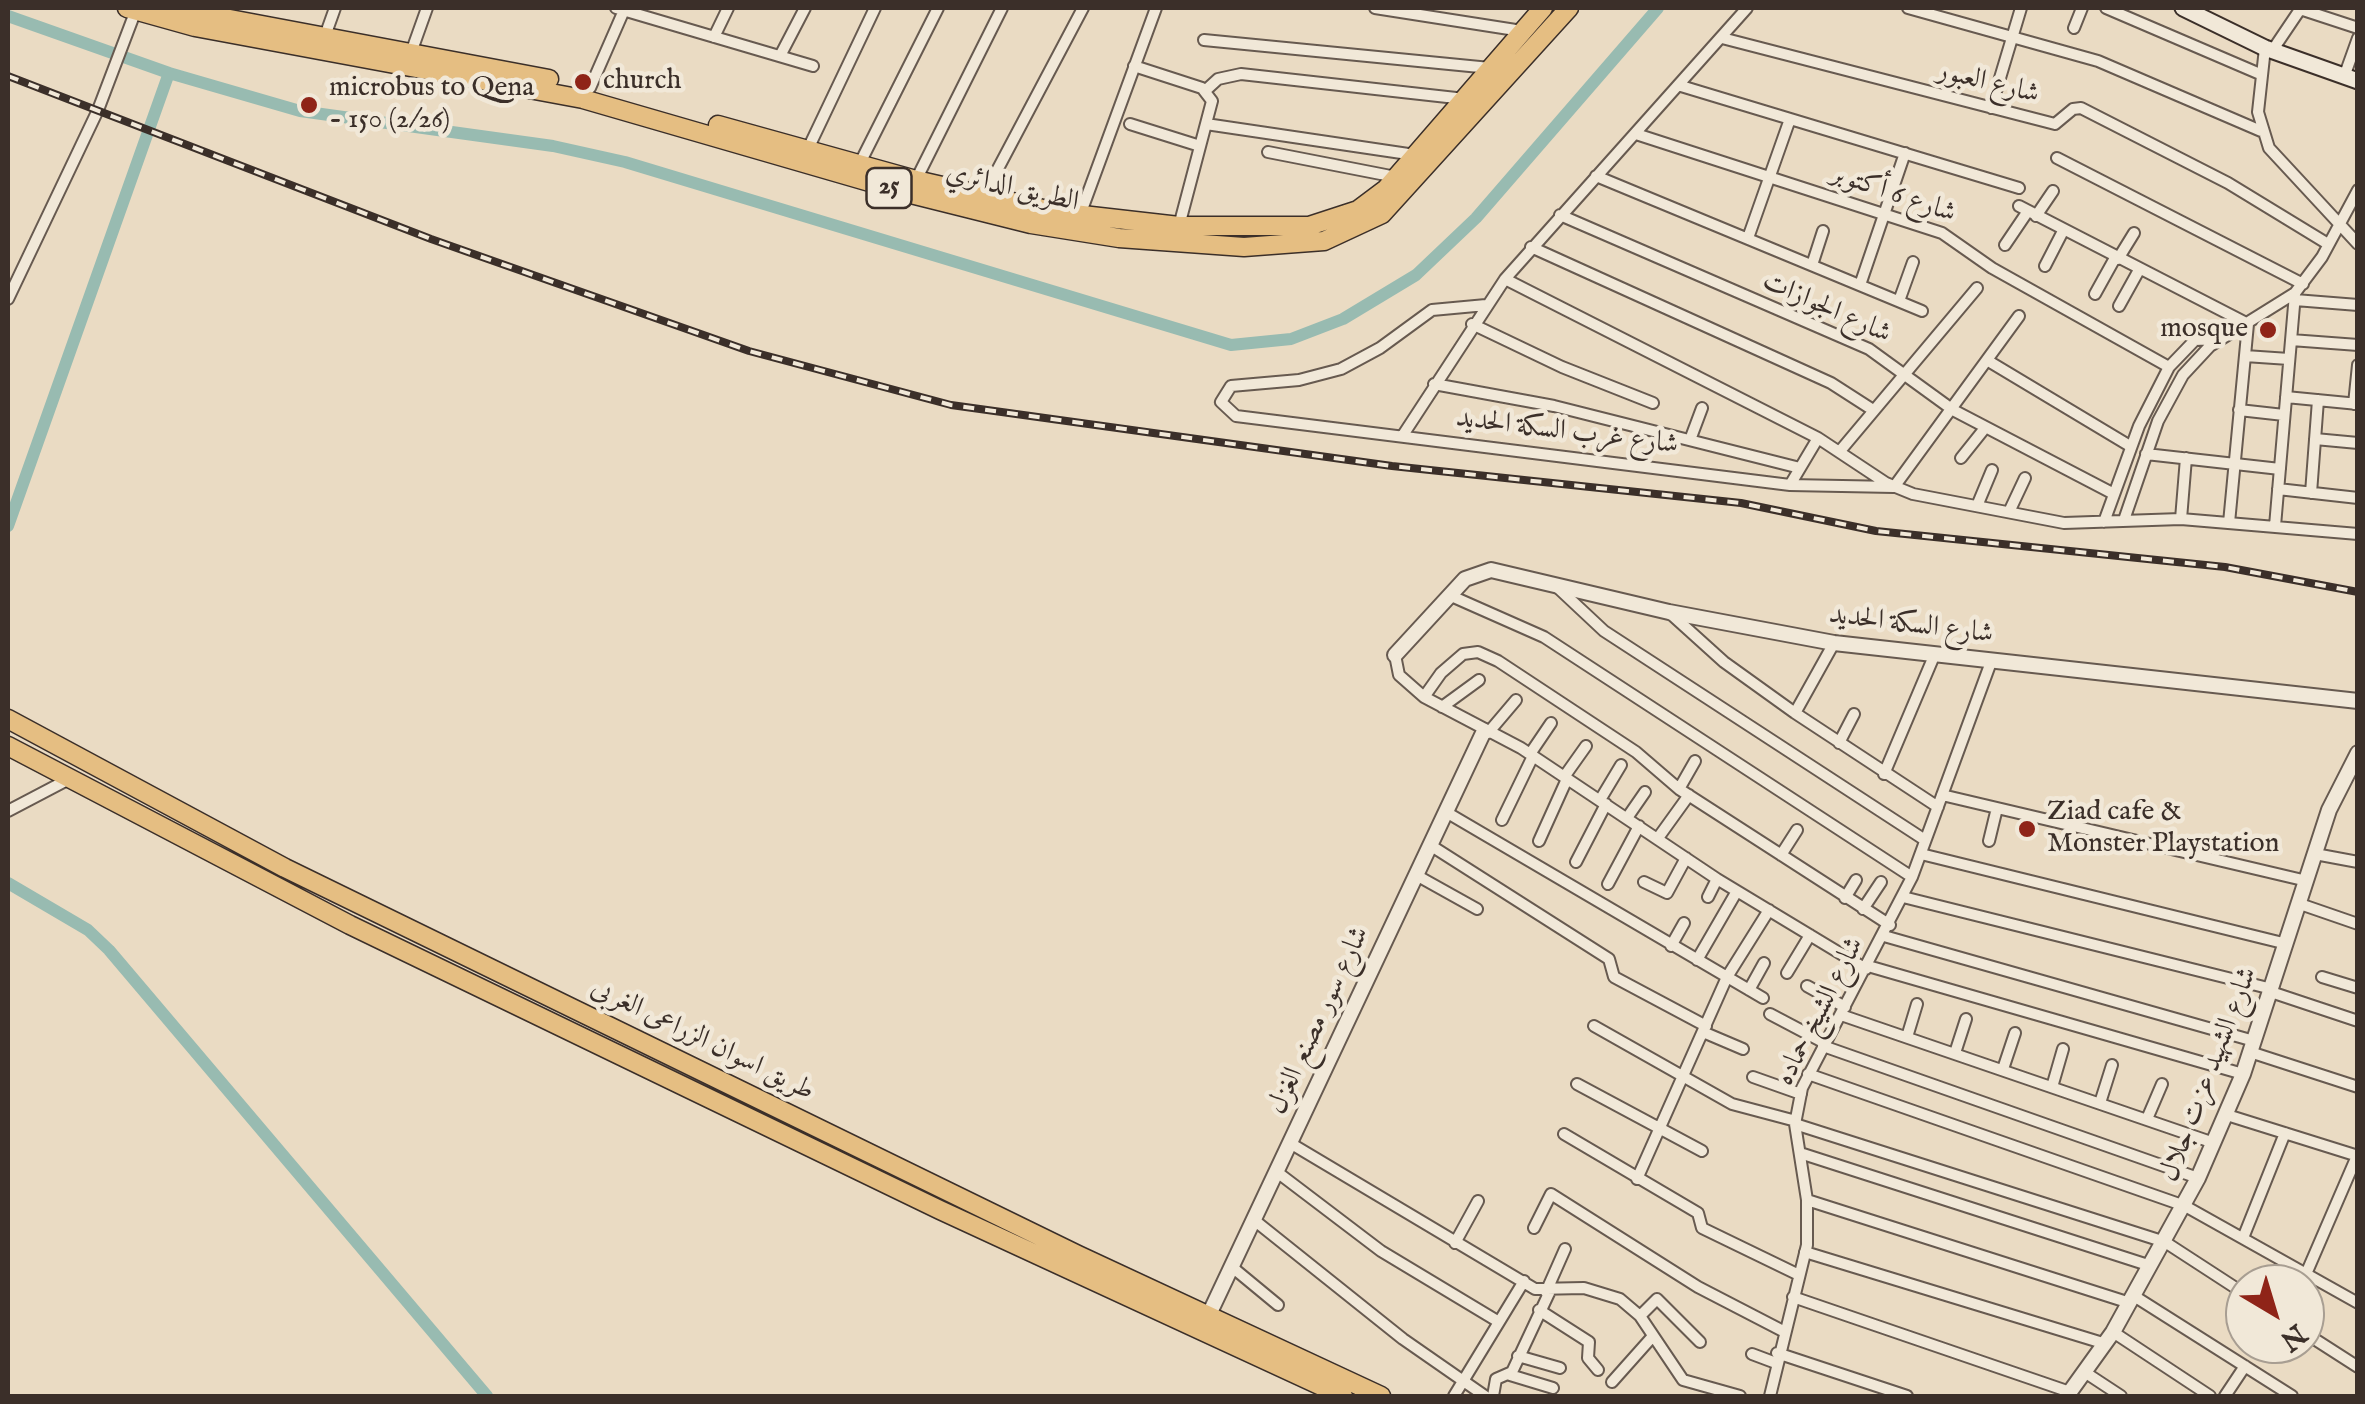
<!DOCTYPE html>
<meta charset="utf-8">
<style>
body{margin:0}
#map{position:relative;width:2365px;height:1404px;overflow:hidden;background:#eadbc3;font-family:"IM FELL English",serif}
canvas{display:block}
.frame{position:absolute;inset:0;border:10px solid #3b2f29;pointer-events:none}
.north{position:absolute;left:2225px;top:1264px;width:100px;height:100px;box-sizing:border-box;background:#f1e8d8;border:2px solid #a89e92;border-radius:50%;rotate:142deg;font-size:28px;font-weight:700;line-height:40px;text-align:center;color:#3b2f29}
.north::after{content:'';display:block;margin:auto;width:35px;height:45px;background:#8f2418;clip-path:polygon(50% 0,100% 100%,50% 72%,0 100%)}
</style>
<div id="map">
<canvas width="2365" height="1404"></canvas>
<div class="frame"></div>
<div class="north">N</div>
</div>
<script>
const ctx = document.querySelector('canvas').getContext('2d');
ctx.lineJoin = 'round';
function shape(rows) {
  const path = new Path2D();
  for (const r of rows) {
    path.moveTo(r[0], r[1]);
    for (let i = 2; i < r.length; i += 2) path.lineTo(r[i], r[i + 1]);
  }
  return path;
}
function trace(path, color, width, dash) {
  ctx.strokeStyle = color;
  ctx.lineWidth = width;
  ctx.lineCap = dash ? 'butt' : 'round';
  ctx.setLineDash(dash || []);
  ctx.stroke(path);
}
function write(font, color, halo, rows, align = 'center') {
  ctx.font = font + ' "IM FELL English",Amiri,serif';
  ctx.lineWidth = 9;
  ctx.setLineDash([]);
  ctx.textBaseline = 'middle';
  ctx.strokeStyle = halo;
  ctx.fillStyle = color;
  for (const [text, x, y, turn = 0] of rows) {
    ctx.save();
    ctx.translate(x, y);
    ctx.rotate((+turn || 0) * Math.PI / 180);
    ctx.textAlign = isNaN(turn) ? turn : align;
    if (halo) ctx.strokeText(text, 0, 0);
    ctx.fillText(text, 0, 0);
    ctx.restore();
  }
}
const canal = shape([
 [8,16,169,73,300,111,553,146,625,162,1231,345,1291,339,1343,319,1416,275,1476,218,1658,8],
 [8,526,169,73],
 [8,883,88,930,109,950,487,1396]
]);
const minor = shape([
 [616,8,813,66],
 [1375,8,1522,31],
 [1908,8,2098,61,2261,131],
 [2106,8,2260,74],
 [2300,9,2358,28],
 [2074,28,2082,8],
 [325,36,335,8],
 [714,37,728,8],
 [1722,38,2055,124,2073,109,2081,108,2228,183,2328,244],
 [1204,40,1490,68],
 [2265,48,2258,112,2269,148,2358,244],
 [412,50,427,8],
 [2272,51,2301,8],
 [780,56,805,8],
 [1134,66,1202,88,1212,101,1179,226],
 [2344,77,2358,38],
 [1681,86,2019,188],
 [590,88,625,8],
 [1206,90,1218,79,1241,74,1465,99],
 [1991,108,2021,8],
 [1130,124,1200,146],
 [1206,124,1415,155],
 [1636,134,1942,233,1992,268,2169,367],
 [807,151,875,8],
 [1268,152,1396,177],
 [2057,158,2303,284],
 [859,165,938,8],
 [1596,176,1922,311],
 [916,180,1002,8],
 [983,197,1083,8],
 [2019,206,2248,324,2229,523],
 [1080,215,1156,8],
 [1560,215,1869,349,1953,410,2114,494],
 [2036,216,2053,191],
 [1748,238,1790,119],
 [2005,245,2028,211],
 [1531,247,1831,383,1873,410],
 [2118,259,2134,233],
 [1812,265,1823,231],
 [2045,266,2063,231],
 [1505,279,1818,438,1886,483,1913,494,2064,523,2181,519,2358,534],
 [1860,285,1905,153],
 [2095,294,2115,258],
 [8,299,98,110,136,10],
 [2295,300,2358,305],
 [1899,301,1913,262],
 [1486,305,1432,310,1380,348,1341,369,1299,380,1231,386,1221,402,1236,416,1790,485,1894,487],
 [2119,306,2139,270],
 [1472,324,1562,367,1653,403],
 [2291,340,2358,345],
 [2245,356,2289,359],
 [1990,362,2130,446],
 [1434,384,1554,406,1800,468],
 [2286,397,2358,404],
 [2354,404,2358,365],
 [2239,410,2284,415],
 [1403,435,1505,279,1747,8],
 [2315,439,2358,443],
 [1690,440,1702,408],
 [1840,451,1977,288],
 [2146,454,2280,469],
 [1961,458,1985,428],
 [1790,485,1818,438],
 [1894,487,2019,316],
 [2278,489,2358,498],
 [2311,493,2318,400],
 [1977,506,1992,470],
 [2009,512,2025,478],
 [2181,519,2186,458],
 [2124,520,2158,421,2183,375,2210,346,2295,293,2322,257,2358,190],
 [2104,522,2139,426,2169,367,2195,340,2218,339],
 [2275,526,2295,294],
 [1556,586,1604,631,1925,840],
 [1449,595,1544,637,1912,877],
 [1672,615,1724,662,1795,713,1938,807],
 [1395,655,1399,675,1424,697,1521,748,1717,879,1866,969],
 [1424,697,1441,673,1463,654,1478,652,1498,661,1636,752,1679,789,1890,925],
 [1442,707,1479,680],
 [1795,713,1834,643],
 [1488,733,1516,700],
 [1839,743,1854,714],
 [1530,754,1551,723],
 [1884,774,1934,656],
 [1564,777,1586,746],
 [1679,789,1695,761],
 [1942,795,2307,881],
 [1600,800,1621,765],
 [8,811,69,779],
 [1446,812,1763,998],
 [1627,818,1645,792],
 [1502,820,1533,756],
 [1658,838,1689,795],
 [1539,841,1567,779],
 [1989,841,1997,808],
 [1430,845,1609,959,1614,977,1706,1026],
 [1921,854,2287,944],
 [2315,854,2358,862],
 [1781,855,1797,830],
 [1576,862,1606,804],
 [1416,875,1477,909],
 [1644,882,1667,893,1686,858],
 [1608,884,1639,826],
 [1708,897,1717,879],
 [1903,897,2272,989],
 [1845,898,1856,880],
 [2300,904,2358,924],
 [1863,909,1881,882],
 [1884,936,2254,1041],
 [1671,946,1684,923],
 [1697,960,1737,891],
 [1868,966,2243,1074],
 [1787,973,1810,935],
 [2322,977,2358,988],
 [1807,986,1845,1007],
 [1749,990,1764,963],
 [2271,992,2358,1021],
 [1770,1014,1825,1043],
 [1841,1015,2214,1143],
 [1594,1026,1732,1104,1796,1121],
 [1703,1032,1743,1049],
 [1907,1037,1917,1004],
 [1823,1046,2198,1178],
 [2250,1052,2358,1087],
 [1955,1053,1966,1019],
 [2003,1069,2015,1033],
 [1808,1074,2185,1206,2358,1303],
 [1753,1077,1801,1094],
 [1577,1084,1702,1151],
 [2052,1087,2063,1049],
 [2100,1103,2112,1065],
 [2227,1115,2358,1156],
 [2147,1119,2162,1084],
 [1795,1124,2165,1242,2245,1294],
 [1564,1134,1698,1213,1702,1228,1799,1275],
 [1290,1143,1535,1289,1584,1288,1620,1299,1640,1316,1683,1380,1740,1396],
 [1800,1153,2151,1266],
 [1277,1172,1381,1251,1499,1322],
 [1637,1179,1727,977,1769,910],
 [1807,1200,2130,1303],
 [1254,1220,1403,1339,1485,1396],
 [1534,1228,1551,1194,1698,1287,1783,1331],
 [2243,1238,2285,1133],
 [1455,1243,1478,1201],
 [1805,1252,2106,1344],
 [1232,1267,1278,1305],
 [2306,1274,2357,1156],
 [1546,1292,1565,1249],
 [2134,1296,2292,1396],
 [1793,1297,2070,1392],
 [1539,1310,1589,1342,1588,1358,1598,1370],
 [1640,1316,1657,1299,1700,1342],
 [2113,1332,2210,1396],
 [2305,1333,2358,1367],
 [1777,1353,1907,1396],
 [1752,1354,1776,1363],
 [1518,1356,1560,1368],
 [2086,1373,2121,1396],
 [1510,1375,1553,1388],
 [1612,1382,1653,1336],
 [1454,1396,1524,1281],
 [1493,1396,1496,1379,1512,1372,1550,1291],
 [1770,1396,1807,1245,1807,1200,1795,1124,1802,1088,1912,877,1991,662],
 [2225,1396,2245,1366]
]);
const tertiary = shape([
 [1395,655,1465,579,1491,570,1669,612,1834,643,2358,701],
 [1205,1323,1484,731],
 [2067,1396,2113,1332,2198,1178,2243,1074,2329,810,2358,753]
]);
const secondary = shape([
 [2183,8,2265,48,2358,81]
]);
const primary = shape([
 [8,719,285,868,1078,1255,1381,1396],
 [8,746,350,925,940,1210,1343,1396]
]);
const trunk = shape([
 [127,8,195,27,583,99,911,194,1031,224,1119,238,1244,247,1324,241,1382,214,1569,8],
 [171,8,549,79],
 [718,125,916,180,1056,212,1179,226,1309,226,1358,210,1386,189,1543,8]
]);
const rail = shape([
 [8,76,431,239,749,351,951,405,1392,466,1741,503,1876,531,2225,567,2358,592]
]);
const markers = [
 [583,82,10,"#8f2418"],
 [309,105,10,"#8f2418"],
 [2268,330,10,"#8f2418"],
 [2027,829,10,"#8f2418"]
];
const shields = [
 [889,188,45]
];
const shieldNames = [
 ["25",889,188]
];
const poiNames = [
 ["church",603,82],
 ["microbus to Qena",329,89],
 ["- 150 (2/26)",329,121],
 ["mosque",2248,330,"right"],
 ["Ziad cafe &",2047,813],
 ["Monster Playstation",2047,845]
];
const streetNames = [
 ["شارع العبور",1988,84,14],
 ["الطريق الدائري",1012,189,13],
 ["شارع 6 أكتوبر",1893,195,19],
 ["شارع الجوازات",1826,309,24],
 ["شارع غرب السكة الحديد",1567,433,7],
 ["شارع السكة الحديد",1911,626,7],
 ["شارع الشيخ حماده",1821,1012,-63],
 ["شارع سور مصنع الغزل",1320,1021,-65],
 ["طريق اسوان الزراعى الغربى",702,1041,26],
 ["شارع الشهيد عزت جلال",2210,1075,-69]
];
trace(canal, '#98bbb1', 12);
trace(minor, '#675a50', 14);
trace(tertiary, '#675a50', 18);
trace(secondary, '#3b2f29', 19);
trace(primary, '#3b2f29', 21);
trace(trunk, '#3b2f29', 21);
trace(minor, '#f1e8d8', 10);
trace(tertiary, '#f1e8d8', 14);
trace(secondary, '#f1e8d8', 15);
trace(primary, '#e5be82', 18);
trace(trunk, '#e5be82', 18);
trace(rail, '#3b2f29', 8);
trace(rail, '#f1e8d8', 4, [11]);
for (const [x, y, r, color] of markers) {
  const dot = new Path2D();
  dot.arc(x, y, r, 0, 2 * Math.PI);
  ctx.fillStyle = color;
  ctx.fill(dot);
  trace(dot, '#f1e8d8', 4);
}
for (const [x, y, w] of shields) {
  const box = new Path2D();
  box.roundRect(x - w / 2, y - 20, w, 40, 8);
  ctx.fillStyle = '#f1e8d8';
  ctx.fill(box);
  trace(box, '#3b2f29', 2.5);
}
write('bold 25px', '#3b2f29', null, shieldNames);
write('28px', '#3b2f29', '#f1e8d8', poiNames, 'left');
write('28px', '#3b2f29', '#f1e8d8', streetNames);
</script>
